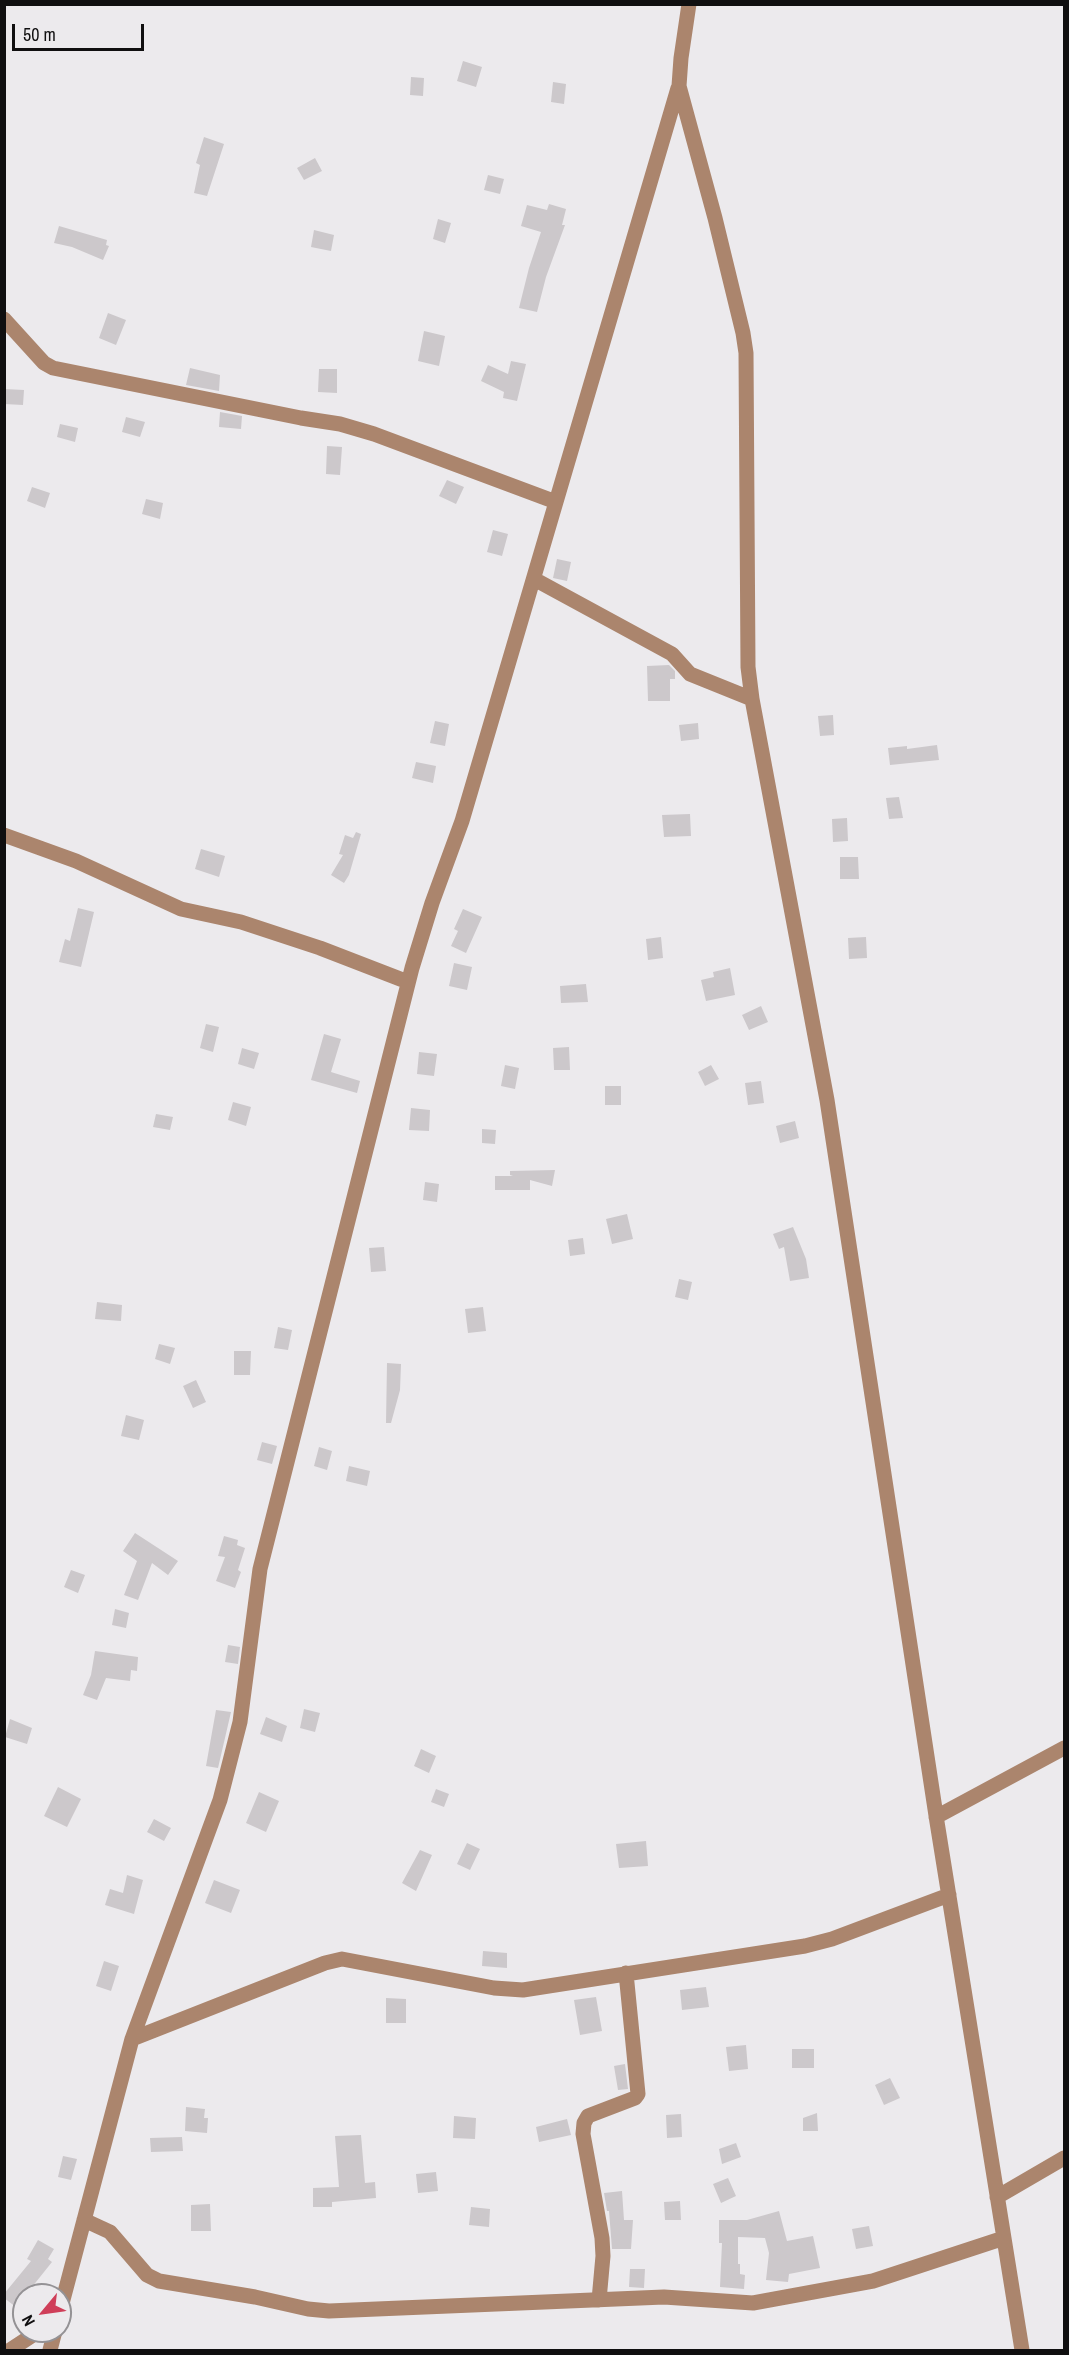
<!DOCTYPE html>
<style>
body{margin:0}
#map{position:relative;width:1069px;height:2355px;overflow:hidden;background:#eceaed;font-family:"Archivo Narrow",sans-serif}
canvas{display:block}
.frame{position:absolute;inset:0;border:6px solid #100f10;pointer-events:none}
.north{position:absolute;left:12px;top:2283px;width:60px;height:60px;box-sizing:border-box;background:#eceaed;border:2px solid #949295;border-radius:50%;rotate:241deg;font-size:16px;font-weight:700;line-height:24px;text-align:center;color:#100f10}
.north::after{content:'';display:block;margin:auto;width:21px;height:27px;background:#cf3e59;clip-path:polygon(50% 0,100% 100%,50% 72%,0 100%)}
.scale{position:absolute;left:12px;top:24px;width:132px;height:27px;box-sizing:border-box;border:3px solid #100f10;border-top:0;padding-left:8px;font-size:18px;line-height:21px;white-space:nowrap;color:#100f10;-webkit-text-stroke:4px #eceaed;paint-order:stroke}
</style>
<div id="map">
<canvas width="1069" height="2355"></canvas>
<div class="frame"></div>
<div class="north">N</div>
<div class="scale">50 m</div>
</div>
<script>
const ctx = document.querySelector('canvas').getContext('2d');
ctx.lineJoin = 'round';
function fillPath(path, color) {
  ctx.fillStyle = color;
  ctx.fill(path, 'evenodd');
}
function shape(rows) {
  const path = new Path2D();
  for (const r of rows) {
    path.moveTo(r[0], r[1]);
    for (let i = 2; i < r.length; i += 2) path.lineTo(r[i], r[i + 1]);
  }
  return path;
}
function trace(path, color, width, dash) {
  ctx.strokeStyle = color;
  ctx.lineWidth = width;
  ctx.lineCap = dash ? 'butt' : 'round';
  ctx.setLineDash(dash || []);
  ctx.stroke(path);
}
const building = shape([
 [463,61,482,67,476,87,457,81],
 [411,77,424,78,423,96,410,95],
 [553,82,566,84,564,104,551,102],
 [204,137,224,144,207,196,194,193,200,165,196,163],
 [315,158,322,171,304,180,297,168],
 [488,175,504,179,500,194,484,190],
 [549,204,566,209,562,225,565,225,546,277,537,312,519,308,529,268,541,232,521,226,527,205,547,210],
 [438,219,451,223,445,243,433,239],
 [59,226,107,240,106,245,109,246,103,260,72,247,54,243],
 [314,230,334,235,331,251,311,247],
 [108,313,126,320,116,345,99,338],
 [424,331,445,336,439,366,418,361],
 [511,361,526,364,517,401,503,398,504,392,481,381,488,365,508,374],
 [190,368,220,375,219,391,186,385],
 [319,369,337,369,337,393,318,392],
 [4,389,24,390,23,405,4,404],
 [220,412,242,416,241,429,219,427],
 [126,417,145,422,140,437,122,432],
 [60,424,78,428,75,442,57,437],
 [327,446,342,447,340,475,326,474],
 [447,480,464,487,456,504,439,496],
 [32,487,50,493,45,508,27,501],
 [146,499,163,503,160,519,142,514],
 [493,530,508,534,502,556,487,552],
 [557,559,571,562,567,581,553,578],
 [669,665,675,671,675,679,670,679,670,701,648,701,647,666],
 [833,715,834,735,820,736,818,716],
 [435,721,449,724,445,746,430,743],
 [698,723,699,739,681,741,679,725],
 [937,745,939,760,890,765,888,748,907,746,907,749],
 [416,762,436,766,433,783,412,778],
 [899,797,903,818,889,819,886,798],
 [690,814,691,836,664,837,662,815],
 [847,818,848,841,833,842,832,819],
 [356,832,361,834,349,875,344,883,331,875,343,855,339,854,345,835,353,838],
 [201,849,225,856,219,877,195,869],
 [840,857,858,857,859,879,840,879],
 [78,908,94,912,81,967,59,962,65,939,70,941],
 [463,909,482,917,466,953,451,946,458,931,454,929],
 [661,937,663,958,648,960,646,939],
 [866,937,867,958,849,959,848,938],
 [454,963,472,967,467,990,449,986],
 [730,968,735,995,706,1001,701,980,714,977,713,972],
 [586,984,588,1002,561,1003,560,986],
 [761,1006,768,1022,749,1030,742,1015],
 [206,1024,219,1027,213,1052,200,1048],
 [324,1034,341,1039,331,1072,360,1081,357,1093,311,1080],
 [569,1047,570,1070,554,1070,553,1048],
 [242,1048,259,1053,254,1069,238,1064],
 [419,1052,437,1054,434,1076,417,1074],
 [505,1065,519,1068,515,1089,501,1086],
 [711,1065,719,1079,705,1086,698,1072],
 [761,1081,764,1103,748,1105,745,1083],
 [605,1086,621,1086,621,1105,605,1105],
 [233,1102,251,1107,246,1126,228,1120],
 [411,1108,430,1110,429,1131,409,1130],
 [156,1114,173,1117,170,1130,153,1127],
 [795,1121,799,1138,780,1143,776,1126],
 [482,1129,496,1130,495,1144,482,1143],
 [555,1170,552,1186,530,1180,530,1190,495,1190,495,1176,513,1176,510,1175,510,1171],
 [425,1182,439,1184,437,1202,423,1200],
 [627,1214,633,1239,612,1244,606,1219],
 [793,1227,806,1259,809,1278,790,1281,784,1247,779,1249,773,1234],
 [583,1238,585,1254,570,1256,568,1240],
 [384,1247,386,1271,371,1272,369,1248],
 [679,1279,692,1282,688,1300,675,1297],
 [97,1302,122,1305,121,1321,95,1319],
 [483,1307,486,1331,468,1333,465,1309],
 [278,1327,292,1330,288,1350,274,1348],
 [159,1344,175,1348,170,1364,155,1359],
 [234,1351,251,1351,250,1375,234,1375],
 [387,1363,401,1364,400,1390,391,1423,386,1423],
 [196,1380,206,1402,193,1408,183,1386],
 [126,1415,144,1420,139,1440,121,1436],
 [262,1442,277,1446,272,1464,257,1460],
 [319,1447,332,1451,327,1470,314,1466],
 [349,1466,370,1471,367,1486,346,1481],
 [135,1533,178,1561,168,1575,152,1563,138,1600,124,1595,137,1561,123,1551],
 [224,1536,238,1540,237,1545,245,1548,238,1570,241,1572,235,1588,216,1581,225,1557,218,1556],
 [71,1570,85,1575,78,1593,64,1587],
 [115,1609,129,1613,126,1628,112,1625],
 [228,1645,240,1647,238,1664,225,1662],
 [95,1651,138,1657,137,1671,131,1670,130,1681,106,1678,97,1700,83,1695,91,1675],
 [304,1709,320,1713,315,1732,300,1728],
 [216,1710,231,1712,218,1768,206,1766],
 [266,1717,287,1726,282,1742,260,1734],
 [10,1719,32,1728,27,1744,5,1737],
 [421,1749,436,1756,429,1773,414,1766],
 [58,1787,81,1799,67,1827,44,1816],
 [436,1789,449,1794,444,1807,431,1802],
 [259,1792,279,1801,266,1832,246,1823],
 [154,1819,171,1828,164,1841,147,1832],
 [646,1841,648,1866,619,1868,616,1844],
 [467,1843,480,1849,470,1870,457,1864],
 [420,1850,432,1855,416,1891,402,1883],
 [127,1875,143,1880,134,1914,105,1905,110,1889,123,1893],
 [214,1880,240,1890,231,1913,205,1903],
 [483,1951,507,1953,507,1968,482,1966],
 [104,1961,119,1966,111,1991,96,1986],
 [706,1987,709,2007,682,2010,680,1990],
 [596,1997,602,2031,580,2035,574,2000],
 [386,1998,406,1999,406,2023,386,2023],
 [746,2045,748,2069,729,2071,726,2047],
 [792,2049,814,2049,814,2068,792,2068],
 [625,2064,628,2089,618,2090,614,2066],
 [890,2078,900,2098,884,2105,875,2085],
 [186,2107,205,2109,204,2118,208,2118,207,2133,185,2131],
 [817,2113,818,2131,803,2131,803,2118],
 [681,2114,682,2137,667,2138,666,2115],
 [454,2116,476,2118,475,2139,453,2138],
 [567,2119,571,2135,539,2142,536,2127],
 [361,2135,365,2183,375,2182,376,2198,332,2202,332,2207,313,2207,313,2188,339,2187,335,2136],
 [182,2137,183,2151,151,2152,150,2138],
 [736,2143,741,2157,722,2164,719,2149],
 [63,2156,77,2159,71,2180,58,2177],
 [436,2172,438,2191,418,2193,416,2174],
 [728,2178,736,2196,721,2203,713,2184],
 [622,2191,624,2220,633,2220,631,2249,612,2249,609,2211,607,2211,604,2193],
 [680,2201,681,2220,665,2220,664,2202],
 [210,2204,211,2231,191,2231,191,2205],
 [471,2207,490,2209,489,2227,469,2225],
 [779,2211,787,2241,813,2236,820,2268,789,2274,788,2282,766,2280,769,2253,765,2238,738,2237,738,2264,740,2264,740,2274,745,2275,744,2289,720,2287,722,2243,719,2243,719,2220,747,2220],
 [869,2226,873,2246,856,2249,852,2229],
 [38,2240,54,2249,48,2259,52,2262,16,2307,4,2298,4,2294,31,2261,27,2259],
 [630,2269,645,2269,644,2288,629,2287]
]);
const minor = shape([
 [689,4,681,58,679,86,715,218,743,333,746,353,748,667,752,699,827,1100,937,1822,1022,2350],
 [4,319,44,363,53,368,301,418,340,424,374,434,556,502],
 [534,579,672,654,690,674,752,699],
 [4,835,76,861,181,909,241,922,320,948,408,982],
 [936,1817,1064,1748],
 [132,2039,325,1963,342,1959,494,1988,523,1990,805,1946,832,1939,949,1895],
 [997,2197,1064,2158],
 [84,2220,110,2232,147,2275,159,2281,255,2297,308,2309,329,2311,664,2297,753,2303,873,2281,1004,2238],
 [599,2300,603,2256,602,2238,583,2134,584,2123,588,2116,635,2098,638,2094,626,1973],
 [60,2311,132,2039,220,1800,240,1722,260,1569,412,968,432,903,462,821,678,88],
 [10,2350,39,2331],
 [50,2350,55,2331]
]);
fillPath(building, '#ccc8cb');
trace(minor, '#ab856d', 15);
</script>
